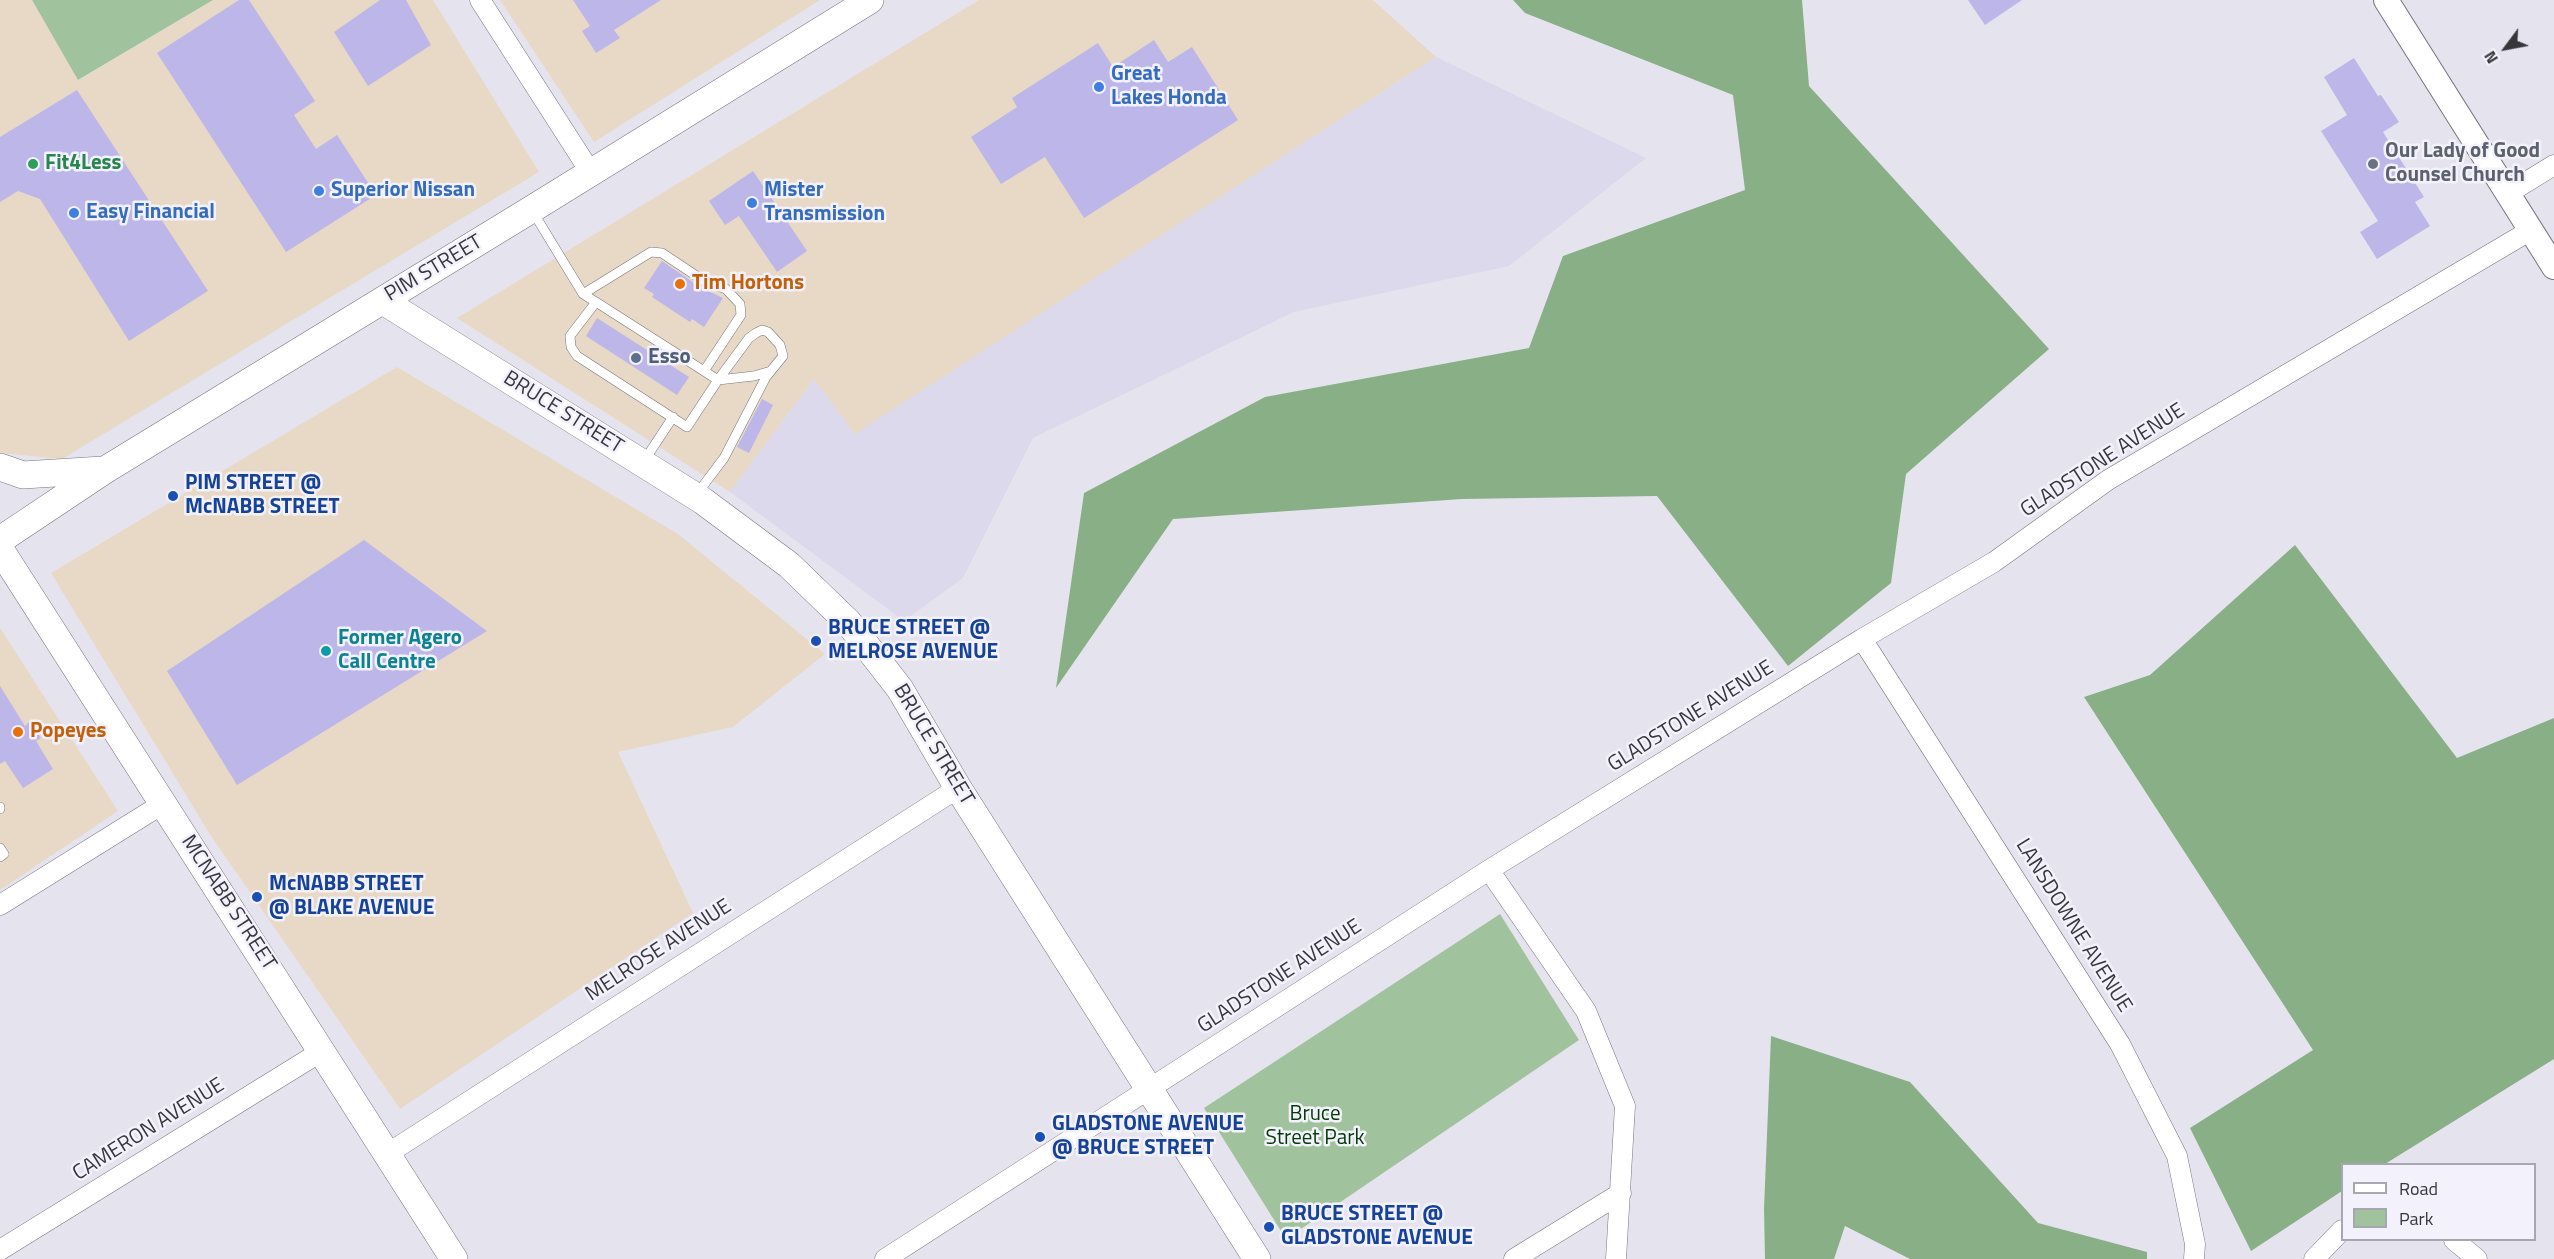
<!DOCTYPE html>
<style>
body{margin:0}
#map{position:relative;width:2554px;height:1259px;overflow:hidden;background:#e5e4ee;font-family:"Titillium Web",sans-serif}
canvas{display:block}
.legend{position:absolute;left:2341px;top:1163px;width:195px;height:78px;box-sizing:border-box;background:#f2f1fc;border:2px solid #a7a7af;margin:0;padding:8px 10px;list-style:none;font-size:18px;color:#37373b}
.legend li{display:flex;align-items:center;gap:12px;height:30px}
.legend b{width:30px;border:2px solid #a7a7af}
.north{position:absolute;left:2476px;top:18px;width:60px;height:60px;-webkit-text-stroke:4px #f2f1fc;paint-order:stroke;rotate:238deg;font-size:16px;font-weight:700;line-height:24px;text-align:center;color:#37373b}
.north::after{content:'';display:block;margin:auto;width:21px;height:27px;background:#37373b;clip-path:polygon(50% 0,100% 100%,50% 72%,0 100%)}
</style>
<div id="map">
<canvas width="2554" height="1259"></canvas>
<ul class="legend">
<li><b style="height:8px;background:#fff"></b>Road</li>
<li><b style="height:16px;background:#a0c39e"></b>Park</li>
</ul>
<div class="north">N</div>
</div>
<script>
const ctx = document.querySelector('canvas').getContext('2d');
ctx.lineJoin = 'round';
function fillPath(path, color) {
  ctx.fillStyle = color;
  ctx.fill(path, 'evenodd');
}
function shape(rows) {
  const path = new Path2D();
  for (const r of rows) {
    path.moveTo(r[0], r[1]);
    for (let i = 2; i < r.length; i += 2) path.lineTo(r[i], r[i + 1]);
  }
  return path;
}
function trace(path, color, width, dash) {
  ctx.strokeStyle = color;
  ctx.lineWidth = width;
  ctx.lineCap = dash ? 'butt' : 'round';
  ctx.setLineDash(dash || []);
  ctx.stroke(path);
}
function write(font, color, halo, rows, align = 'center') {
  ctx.font = font + ' "Titillium Web",sans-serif';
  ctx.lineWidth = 5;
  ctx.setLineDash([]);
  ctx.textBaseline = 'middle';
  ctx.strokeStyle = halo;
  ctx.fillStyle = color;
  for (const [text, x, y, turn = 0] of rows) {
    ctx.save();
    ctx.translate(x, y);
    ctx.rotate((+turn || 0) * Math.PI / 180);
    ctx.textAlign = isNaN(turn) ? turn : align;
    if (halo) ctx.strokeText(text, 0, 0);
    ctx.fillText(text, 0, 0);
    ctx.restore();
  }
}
const commercial = shape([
 [0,0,32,0,79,80,213,0,433,0,539,172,62,459,0,453],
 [500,0,820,0,594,142],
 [979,0,1373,0,1436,57,855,435,814,379,730,492,457,318],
 [397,367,678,534,825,654,733,727,618,752,693,913,400,1109,211,836,51,573],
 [0,628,118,811,0,890]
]);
const built = shape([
 [1436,57,1646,158,1509,266,1294,312,1033,438,963,578,904,621,730,492,814,379,855,434]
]);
const green = shape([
 [32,0,213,0,78,80],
 [1500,914,1579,1040,1286,1239,1204,1108]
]);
const forest = shape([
 [1513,0,1802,0,1809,86,2049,349,1906,474,1891,583,1788,666,1657,496,1462,499,1173,519,1056,688,1084,493,1265,397,1529,348,1563,256,1745,190,1733,95,1525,13],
 [2295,545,2457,758,2554,718,2554,1059,2385,1164,2342,1164,2342,1191,2251,1251,2190,1128,2313,1050,2084,697,2150,675],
 [1771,1036,1910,1082,2038,1223,2147,1252,2147,1259,1910,1259,1845,1226,1834,1259,1765,1259,1764,1209]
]);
const building = shape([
 [239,0,249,0,315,101,294,115,316,149,337,135,376,195,286,252,157,53],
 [380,0,406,0,431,45,368,86,334,32],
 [573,0,661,0,614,30,620,38,596,53,582,31,590,26],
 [1968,0,2022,0,1985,25],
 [1154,40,1168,62,1192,47,1238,120,1084,218,1045,157,1001,184,971,137,1017,107,1012,98,1098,43,1113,67],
 [2354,58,2378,96,2381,95,2399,122,2383,132,2424,197,2415,202,2430,226,2377,259,2360,232,2378,221,2321,131,2347,115,2324,77],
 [77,90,208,291,129,341,40,199,18,191,0,202,0,137],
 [753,171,807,251,777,272,739,216,725,225,709,201],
 [662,261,700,287,723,298,704,327,692,319,690,322,652,297,654,294,644,288],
 [597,318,689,377,677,395,586,336],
 [762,399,773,405,749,453,737,447],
 [364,540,487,631,237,785,167,671],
 [0,686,25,726,30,721,41,738,36,741,53,769,23,788,5,761,0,764]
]);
const service = shape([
 [533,212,583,294,596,302,718,380,687,427,577,356,571,347,570,336,596,302],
 [583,294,651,252,662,253,704,281,726,289,740,304,741,315,704,371],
 [718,380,754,376,771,371],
 [644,461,673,417],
 [696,495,724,458,766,377,783,356,780,345,768,332,762,330,756,333,749,338,718,380],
 [0,807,0,809],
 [0,848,4,854,0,857]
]);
const minor = shape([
 [480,0,591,173],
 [2507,194,2554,165],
 [1862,639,2120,1044,2177,1156,2195,1244,2194,1259],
 [1489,870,1586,1011,1625,1106,1616,1259],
 [0,905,164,803],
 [387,1154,958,788],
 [2454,1240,2477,1259],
 [0,1250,322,1051],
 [885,1259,1489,870,1862,639,1994,562,2108,480,2531,230],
 [1514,1259,1621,1193],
 [2314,1259,2342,1230]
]);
const tertiary = shape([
 [2386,0,2554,267]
]);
const secondary = shape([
 [383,301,703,501,789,565,848,622,900,689,958,788,1257,1259],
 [0,467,23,475,103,470],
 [0,540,105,470,532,209,870,0],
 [0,549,454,1259]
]);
const markers = [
 [1099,87,6,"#3f7fe0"],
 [33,164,6,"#2e9e5b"],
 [2373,164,6,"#6b7280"],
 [319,191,6,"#3f7fe0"],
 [752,203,6,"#3f7fe0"],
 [74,213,6,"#3f7fe0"],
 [680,284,6,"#e8710a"],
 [636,358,6,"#5c6f8a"],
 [173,496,6,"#1a4fb4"],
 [816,641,6,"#1a4fb4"],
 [326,651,6,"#0f9aa8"],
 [18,732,6,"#e8710a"],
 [257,897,6,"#1a4fb4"],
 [1040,1137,6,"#1a4fb4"],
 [1269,1227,6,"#1a4fb4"]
];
const shopNames = [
 ["Great",1111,75],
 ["Lakes Honda",1111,99],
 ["Superior Nissan",331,191],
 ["Mister",764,191],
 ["Transmission",764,215],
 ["Easy Financial",86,213]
];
const worshipNames = [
 ["Our Lady of Good",2385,152],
 ["Counsel Church",2385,176]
];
const leisureNames = [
 ["Fit4Less",45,164]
];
const streetNames = [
 ["PIM STREET",434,269,-31],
 ["BRUCE STREET",563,413,32],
 ["GLADSTONE AVENUE",2103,461,-33],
 ["GLADSTONE AVENUE",1691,717,-32],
 ["BRUCE STREET",933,745,59],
 ["MCNABB STREET",228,903,57],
 ["LANSDOWNE AVENUE",2073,926,58],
 ["MELROSE AVENUE",659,951,-33],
 ["GLADSTONE AVENUE",1280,977,-33],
 ["CAMERON AVENUE",149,1130,-32]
];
const foodNames = [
 ["Tim Hortons",692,284],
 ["Popeyes",30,732]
];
const serviceNames = [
 ["Esso",648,358]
];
const transitNames = [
 ["PIM STREET @",185,484],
 ["McNABB STREET",185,508],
 ["BRUCE STREET @",828,629],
 ["MELROSE AVENUE",828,653],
 ["McNABB STREET",269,885],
 ["@ BLAKE AVENUE",269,909],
 ["GLADSTONE AVENUE",1052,1125],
 ["@ BRUCE STREET",1052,1149],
 ["BRUCE STREET @",1281,1215],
 ["GLADSTONE AVENUE",1281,1239]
];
const cultureNames = [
 ["Former Agero",338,639],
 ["Call Centre",338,663]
];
const parkNames = [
 ["Bruce",1315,1115],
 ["Street Park",1315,1139]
];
fillPath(commercial, '#e7d9c6');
fillPath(built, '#dbd9eb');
fillPath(green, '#a0c39e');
fillPath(forest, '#89af87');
fillPath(building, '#bcb7e8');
trace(service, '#76767f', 10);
trace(minor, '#76767f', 21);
trace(tertiary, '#76767f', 26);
trace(secondary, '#76767f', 28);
trace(service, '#fff', 9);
trace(minor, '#fff', 20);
trace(tertiary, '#fff', 24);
trace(secondary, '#fff', 27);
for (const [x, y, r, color] of markers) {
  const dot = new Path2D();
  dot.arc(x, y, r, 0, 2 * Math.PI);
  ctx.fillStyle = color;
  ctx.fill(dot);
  trace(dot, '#f2f1fc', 2);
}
write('bold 21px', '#366cbe', '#f2f1fc', shopNames, 'left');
write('bold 21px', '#5b616d', '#f2f1fc', worshipNames, 'left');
write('bold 21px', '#27864d', '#f2f1fc', leisureNames, 'left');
write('21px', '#37373b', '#f2f1fc', streetNames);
write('bold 21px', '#c56008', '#f2f1fc', foodNames, 'left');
write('bold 21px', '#4e5e75', '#f2f1fc', serviceNames, 'left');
write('bold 21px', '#164399', '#f2f1fc', transitNames, 'left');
write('bold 21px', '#0d838f', '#f2f1fc', cultureNames, 'left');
write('21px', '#023b05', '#f2f1fc', parkNames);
</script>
